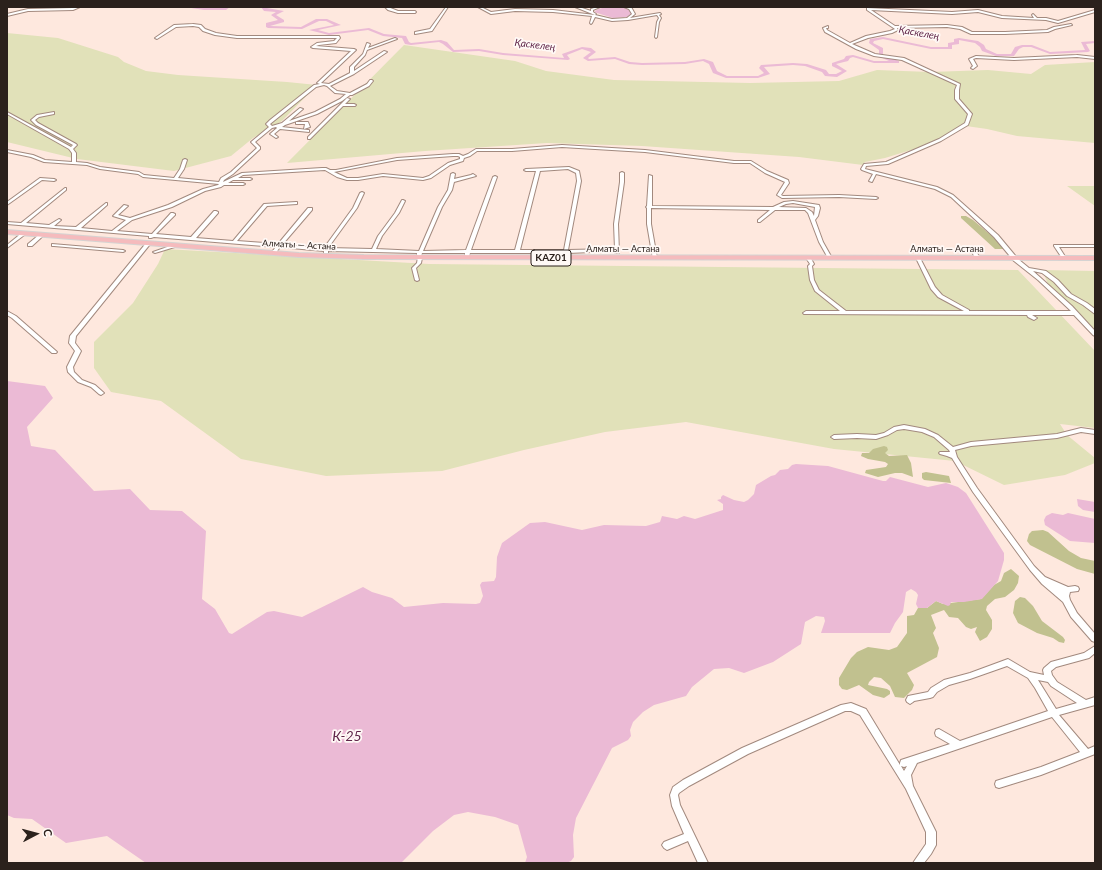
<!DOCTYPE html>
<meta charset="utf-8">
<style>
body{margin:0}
#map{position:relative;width:1102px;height:870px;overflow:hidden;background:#fee8de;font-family:Lato,sans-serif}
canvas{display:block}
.frame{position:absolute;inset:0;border:8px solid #2b211c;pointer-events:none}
.north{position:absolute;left:16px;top:814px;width:40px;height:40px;-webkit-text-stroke:3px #fff9f6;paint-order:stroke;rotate:84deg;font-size:11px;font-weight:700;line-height:16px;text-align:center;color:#2b211c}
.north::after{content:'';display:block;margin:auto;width:14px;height:18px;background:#2b211c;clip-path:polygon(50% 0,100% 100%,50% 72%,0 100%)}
</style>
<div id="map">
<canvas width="1102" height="870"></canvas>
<div class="frame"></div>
<div class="north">С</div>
</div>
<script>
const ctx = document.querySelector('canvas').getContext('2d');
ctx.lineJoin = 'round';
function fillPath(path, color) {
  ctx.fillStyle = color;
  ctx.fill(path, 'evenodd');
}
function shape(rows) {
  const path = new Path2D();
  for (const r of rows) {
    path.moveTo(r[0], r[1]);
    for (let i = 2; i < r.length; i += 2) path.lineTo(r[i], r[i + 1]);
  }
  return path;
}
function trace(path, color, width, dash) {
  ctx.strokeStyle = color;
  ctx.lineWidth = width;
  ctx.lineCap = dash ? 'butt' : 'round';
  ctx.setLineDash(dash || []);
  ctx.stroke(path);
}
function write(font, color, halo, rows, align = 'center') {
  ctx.font = font + ' Lato,sans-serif';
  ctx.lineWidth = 3.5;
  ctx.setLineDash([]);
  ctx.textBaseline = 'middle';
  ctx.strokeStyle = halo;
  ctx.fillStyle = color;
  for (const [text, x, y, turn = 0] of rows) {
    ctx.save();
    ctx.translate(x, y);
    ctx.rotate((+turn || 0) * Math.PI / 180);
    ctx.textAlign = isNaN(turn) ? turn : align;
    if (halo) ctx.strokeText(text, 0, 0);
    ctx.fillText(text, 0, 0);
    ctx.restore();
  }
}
const green = shape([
 [7,33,58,38,118,57,124,62,146,71,178,75,287,82,317,85,282,121,253,138,231,156,174,171,77,159,7,142],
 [404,45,515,61,546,71,614,80,750,83,839,81,877,70,930,72,988,70,1031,74,1045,65,1095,62,1095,143,1017,136,987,129,966,126,943,139,914,151,911,150,885,158,865,162,863,165,799,157,642,146,547,143,425,151,287,163],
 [1067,186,1095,186,1095,206],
 [165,249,429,264,1018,270,1095,351,1095,428,1060,424,1067,435,1095,458,1095,463,1065,475,1004,485,955,461,834,449,686,422,605,432,524,450,442,471,326,476,241,459,161,401,111,392,94,368,94,342,133,303,158,264],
 [1042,270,1095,271,1095,332,1051,291]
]);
const forest = shape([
 [961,216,966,216,973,220,999,242,1004,249,995,249,961,218],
 [884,446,887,447,888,450,885,453,889,456,907,455,911,463,913,477,902,473,895,473,878,477,865,473,866,470,886,467,888,464,885,462,868,459,861,456,862,453,869,453,873,449],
 [926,472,949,476,951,483,924,480,922,478,922,473],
 [1043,530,1048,532,1069,551,1081,558,1095,561,1095,574,1077,569,1030,545,1027,541,1029,534,1032,531],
 [1011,569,1019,576,1018,583,1014,590,1005,597,995,599,987,606,986,610,992,620,992,629,987,637,980,641,975,632,977,627,971,629,966,627,958,618,949,617,944,610,931,615,936,628,933,633,939,648,937,657,907,673,914,685,912,690,904,698,895,697,890,686,881,678,874,677,869,682,868,685,887,689,890,691,890,694,884,698,873,695,859,685,847,690,842,689,839,685,839,678,851,658,857,652,868,647,889,650,897,647,907,633,907,616,914,615,918,608,927,608,936,601,943,604,981,599,994,585,1001,581,1004,573],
 [1020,597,1025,598,1033,606,1042,621,1063,637,1065,640,1064,643,1059,642,1053,638,1037,633,1018,623,1013,613,1015,601]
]);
const water = shape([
 [607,7,627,8,632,13,628,17,613,18,594,12,598,9],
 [7,381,45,386,53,398,27,427,31,446,55,450,94,491,130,489,150,510,182,511,206,531,202,599,215,609,229,633,232,634,267,612,274,611,302,617,363,587,372,592,392,598,404,607,443,603,476,604,480,603,483,596,480,585,482,582,494,581,496,577,497,557,502,543,530,523,545,522,582,530,604,525,646,526,660,522,662,516,677,519,684,516,695,519,723,510,723,504,717,500,721,499,721,497,723,495,734,500,744,502,748,500,754,494,756,485,771,476,775,475,780,470,788,469,792,465,796,464,828,466,883,481,886,481,890,477,928,487,946,483,958,487,966,493,1004,553,1004,560,998,581,982,599,964,602,951,602,950,605,948,606,936,601,927,608,918,608,916,604,918,595,916,592,911,589,906,592,903,612,895,623,890,633,821,633,825,621,824,617,816,616,805,622,801,644,773,662,744,673,729,668,714,669,692,687,686,696,654,705,643,712,633,722,630,730,631,736,628,740,612,748,576,818,573,835,574,857,571,861,566,863,525,863,527,857,518,825,495,817,468,812,454,815,433,831,401,863,146,863,107,836,66,843,32,819,14,818,7,815],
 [1077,499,1095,502,1095,512,1083,510,1078,506],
 [1052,513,1063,515,1068,513,1095,519,1095,543,1070,541,1045,525,1044,520,1046,516]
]);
const river = shape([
 [185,7,204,8,230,7,226,10,204,10,185,7],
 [261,7,284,11,276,15,284,20,284,22,270,26,301,27,316,19,327,19,341,25,318,30,329,33,369,28,384,34,406,36,409,42,411,43,441,40,447,42,454,50,479,49,503,53,564,58,562,54,582,47,591,48,596,52,588,58,589,59,615,57,630,62,642,63,685,62,704,59,713,62,717,71,727,76,758,76,764,73,759,68,761,65,793,63,807,64,826,70,829,74,836,74,842,71,832,66,832,63,844,59,846,56,853,55,874,61,889,61,880,57,879,55,879,50,869,43,870,39,883,37,931,47,948,47,948,43,954,42,954,39,959,38,978,41,984,45,986,49,997,54,1011,54,1015,47,1022,45,1032,45,1050,52,1085,50,1081,42,1095,41,1095,43,1086,44,1090,51,1088,52,1050,54,1031,47,1023,47,1019,49,1014,56,996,56,982,51,980,47,975,43,959,40,959,44,952,45,952,49,931,49,883,39,874,41,873,43,883,48,883,55,899,61,899,63,874,63,853,57,850,58,848,61,836,64,847,71,837,77,825,76,822,72,805,66,793,65,764,67,770,74,758,78,726,78,713,73,709,64,703,61,685,64,642,65,629,64,615,59,588,61,583,58,591,52,582,49,567,55,570,59,568,60,503,55,479,51,453,52,443,44,439,42,411,45,405,44,402,38,383,36,368,30,329,35,309,30,334,25,326,21,319,21,302,29,268,28,266,27,266,23,278,20,271,15,276,12,264,11,261,7]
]);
const minor = shape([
 [76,7,80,7,73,10,28,11,7,16,7,14,28,9,73,8,76,7],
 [385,7,388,7,398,11,415,11,416,12,415,13,398,13,388,10,385,7],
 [446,7,448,7,432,31,415,34,415,32,430,29,446,7],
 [478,7,481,7,491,12,515,9,553,10,595,15,575,7,579,7,591,11,591,9,597,7,600,7,593,10,593,12,596,14,595,15,612,19,627,18,632,14,629,9,624,7,631,7,635,14,630,18,660,13,661,14,659,15,661,18,659,22,657,37,656,38,655,37,657,22,659,18,657,15,628,20,612,21,595,17,592,23,591,24,590,23,592,16,553,12,515,11,491,14,478,7],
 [867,8,952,12,978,10,1002,16,1034,18,1032,15,1033,14,1037,18,1046,18,1058,21,1095,10,1095,12,1058,23,1046,20,1002,18,978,12,952,14,871,10,895,26,947,25,962,27,972,32,1005,32,1047,30,1054,27,1071,24,1072,25,1055,29,1048,32,1005,34,971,34,960,29,947,27,897,28,898,30,892,33,868,38,852,44,875,54,904,58,960,84,959,90,959,99,972,114,968,125,941,141,888,164,866,166,865,169,937,187,953,195,998,235,1018,259,1029,268,1046,271,1058,280,1071,294,1087,303,1095,309,1095,314,1083,305,1067,296,1054,282,1042,273,1033,271,1072,306,1095,331,1095,336,1093,335,1074,315,1032,315,1037,318,1034,320,1028,317,1027,315,804,314,803,313,806,311,840,311,815,291,810,280,808,266,810,264,806,258,808,257,810,257,814,264,812,266,814,280,819,290,846,311,964,311,938,297,931,289,916,258,918,257,920,258,935,287,942,295,969,310,969,311,1071,311,1038,280,1014,261,994,237,951,197,935,189,876,174,872,182,869,181,873,174,862,170,861,169,864,164,886,162,939,139,965,123,968,114,955,99,955,90,957,85,902,60,874,56,856,49,825,32,823,28,828,26,828,28,826,28,827,30,850,43,866,36,890,31,895,29,867,10,867,8],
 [193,24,201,25,205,29,216,33,237,36,339,36,340,38,336,43,319,45,316,46,354,49,356,50,321,83,329,84,350,73,350,67,363,54,367,43,370,44,368,48,395,38,397,39,367,50,365,55,354,67,354,71,384,51,387,52,354,74,330,86,337,91,350,93,367,84,370,80,372,80,373,81,369,86,352,95,350,95,342,101,317,114,285,125,282,127,308,130,309,130,309,132,280,129,274,134,278,137,276,138,270,134,277,128,276,127,272,128,255,142,260,147,260,149,233,174,224,180,223,182,242,173,322,168,326,168,330,170,336,170,397,158,453,154,459,154,463,156,468,154,476,149,512,149,562,145,645,150,734,161,751,161,767,171,788,180,789,183,781,195,783,196,839,195,876,197,878,198,876,199,839,197,782,198,777,195,785,182,765,173,750,163,734,163,645,152,562,147,512,151,477,151,470,156,464,158,463,161,450,165,431,178,423,180,383,176,358,180,347,180,337,177,325,170,243,175,238,178,250,178,252,179,250,180,233,180,228,183,243,183,245,184,243,185,224,185,221,187,205,191,172,207,132,220,117,231,152,234,171,213,173,213,175,214,175,215,156,234,191,237,214,211,216,211,218,212,218,213,196,238,233,241,264,204,296,202,297,202,297,204,267,206,237,241,278,244,308,208,312,208,312,210,282,245,324,248,353,208,360,193,362,192,364,193,357,208,328,248,372,249,378,236,395,213,402,200,403,200,405,201,399,213,382,236,376,249,419,251,438,207,448,190,451,174,453,173,455,174,454,179,471,175,473,174,476,176,454,182,452,190,442,207,423,251,466,250,493,177,495,176,497,177,471,250,515,250,536,171,526,171,524,170,526,169,569,167,579,171,581,181,568,250,615,249,614,224,620,182,620,173,622,172,624,173,624,182,618,224,619,253,615,253,615,251,568,253,567,255,563,255,563,253,470,253,469,256,467,256,465,255,465,253,422,253,421,256,419,256,417,255,417,253,328,251,328,253,324,253,324,251,280,247,275,254,273,254,271,253,276,247,154,237,151,238,149,238,149,236,7,224,7,222,21,223,65,188,66,188,66,190,26,223,49,225,59,219,61,220,54,226,76,227,106,203,107,203,107,205,81,228,112,231,126,220,113,216,124,205,128,206,118,215,130,218,168,205,203,189,218,185,219,184,143,177,138,174,100,169,87,165,44,162,31,157,7,152,7,150,33,155,45,160,72,162,72,153,69,149,7,114,7,112,71,147,73,145,36,125,31,120,37,115,54,112,54,114,39,117,35,120,38,123,76,144,77,145,73,149,76,153,76,162,87,163,100,167,139,172,144,175,174,178,180,169,183,160,185,159,187,160,184,169,178,178,219,182,221,178,231,172,257,148,251,142,269,127,266,124,270,120,314,85,320,84,317,83,351,51,313,48,311,47,317,43,334,41,337,38,237,38,215,35,203,31,199,27,193,26,176,27,157,39,155,38,174,25,193,24],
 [324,85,327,86,335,93,346,94,340,99,315,112,289,121,303,109,300,108,282,123,272,126,270,124,316,87,324,85],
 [453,156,458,156,460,157,460,159,448,163,429,176,423,178,383,174,358,178,347,178,334,172,397,160,453,156],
 [568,169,576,173,577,181,564,250,520,250,540,171,568,169],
 [1077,55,1095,57,1095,59,1077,57,1014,60,976,58,973,59,977,66,973,69,971,68,973,66,969,59,976,56,1014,58,1077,55],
 [347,98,350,99,345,104,354,104,356,105,355,106,343,106,310,139,308,139,308,137,347,98],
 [296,122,308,122,310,127,304,129,305,124,296,124,296,122],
 [649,175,652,176,652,206,773,207,784,202,793,201,819,205,820,208,818,216,815,220,823,242,832,258,830,259,828,258,819,242,808,213,805,210,775,210,760,222,758,222,758,220,770,210,651,208,651,224,657,258,657,259,653,259,647,224,647,208,646,207,647,206,649,175],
 [793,203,815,207,814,216,812,212,806,208,779,207,786,204,793,203],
 [40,178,54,179,56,180,54,181,42,180,7,205,7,202,40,178],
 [23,232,25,232,27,233,7,248,7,245,23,232],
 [40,234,42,234,44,235,32,246,28,246,28,244,40,234],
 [147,242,149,242,151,243,76,336,75,343,81,351,73,367,74,372,82,380,95,385,104,393,101,395,99,394,91,387,78,382,68,372,67,367,75,351,69,343,70,336,147,242],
 [52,244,123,250,125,251,123,252,54,246,52,246,52,244],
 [176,244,178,244,178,246,155,253,153,252,176,244],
 [1054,245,1095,245,1095,247,1059,247,1066,258,1064,259,1062,258,1054,246,1054,245],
 [970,248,974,248,980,258,980,259,976,259,970,249,970,248],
 [418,257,422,257,422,258,421,263,416,268,419,280,417,281,415,280,412,268,417,263,418,257],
 [7,311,16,316,56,351,57,352,56,353,52,353,12,318,7,315,7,311],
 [904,425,925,429,938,435,953,447,971,442,1057,434,1081,428,1095,430,1095,434,1081,432,1057,438,971,446,955,450,957,457,977,488,1034,566,1045,577,1068,587,1075,586,1078,587,1079,589,1078,591,1070,592,1069,596,1070,600,1077,613,1095,634,1095,642,1092,641,1071,617,1063,602,1042,584,1030,570,973,492,952,458,947,456,940,454,939,453,940,452,950,452,949,450,934,437,922,432,904,429,897,430,888,435,876,439,857,438,834,439,831,437,834,435,857,434,876,435,884,433,894,427,904,425],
 [1095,646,1095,653,1089,658,1056,667,1051,671,1052,675,1057,682,1086,700,1095,697,1095,705,1059,715,1088,749,1095,746,1095,754,1041,775,999,788,996,787,995,784,996,781,1041,767,1080,752,1052,717,917,763,911,775,913,786,936,832,936,845,931,854,924,863,913,863,915,860,926,844,926,832,906,789,860,715,851,711,845,711,748,754,689,786,679,793,678,795,680,805,708,863,698,863,688,841,667,850,664,848,662,845,664,842,684,834,672,806,670,795,673,787,683,780,742,748,841,705,851,703,866,709,900,765,900,763,901,760,950,744,936,736,935,733,936,730,939,729,960,741,1048,711,1035,688,1028,678,1007,666,970,679,949,685,937,692,933,697,930,698,914,701,913,702,910,704,907,702,906,700,908,696,928,692,931,688,944,680,970,673,1008,659,1030,672,1044,675,1043,670,1044,668,1051,662,1084,653,1095,646],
 [1038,680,1048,682,1051,686,1077,703,1056,709,1038,680],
 [901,766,904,767,907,766,904,771,901,766]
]);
const highway = shape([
 [7,230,299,253,364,255,1095,256,1095,260,364,259,299,257,7,234,7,230]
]);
const farStreetnames = [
 ["Алматы — Астана",299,245,3],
 ["Алматы — Астана",623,249],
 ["Алматы — Астана",947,249]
];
const farWaternames = [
 ["Қаскелең",919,33,10],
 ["Қаскелең",535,45,7]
];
const shields = [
 [551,258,40]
];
const shieldNames = [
 ["KАZ01",551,258]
];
const nearWaternames = [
 ["К-25",347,736]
];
fillPath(green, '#e1e1b9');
fillPath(forest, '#c1c18f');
fillPath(water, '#ebbad5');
fillPath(river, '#ebbad5');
trace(minor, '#a2897e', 2);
trace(highway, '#d5d3d2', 2);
fillPath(minor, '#fff');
fillPath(highway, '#f5bbbd');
write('9px', '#2b211c', '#fff9f6', farStreetnames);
write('italic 10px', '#60264a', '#fff9f6', farWaternames);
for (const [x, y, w] of shields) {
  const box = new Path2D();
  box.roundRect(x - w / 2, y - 8, w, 16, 3);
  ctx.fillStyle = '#fff9f6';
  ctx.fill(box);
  trace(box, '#2b211c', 1);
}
write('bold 10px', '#2b211c', null, shieldNames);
write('italic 14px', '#60264a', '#fff9f6', nearWaternames);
</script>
